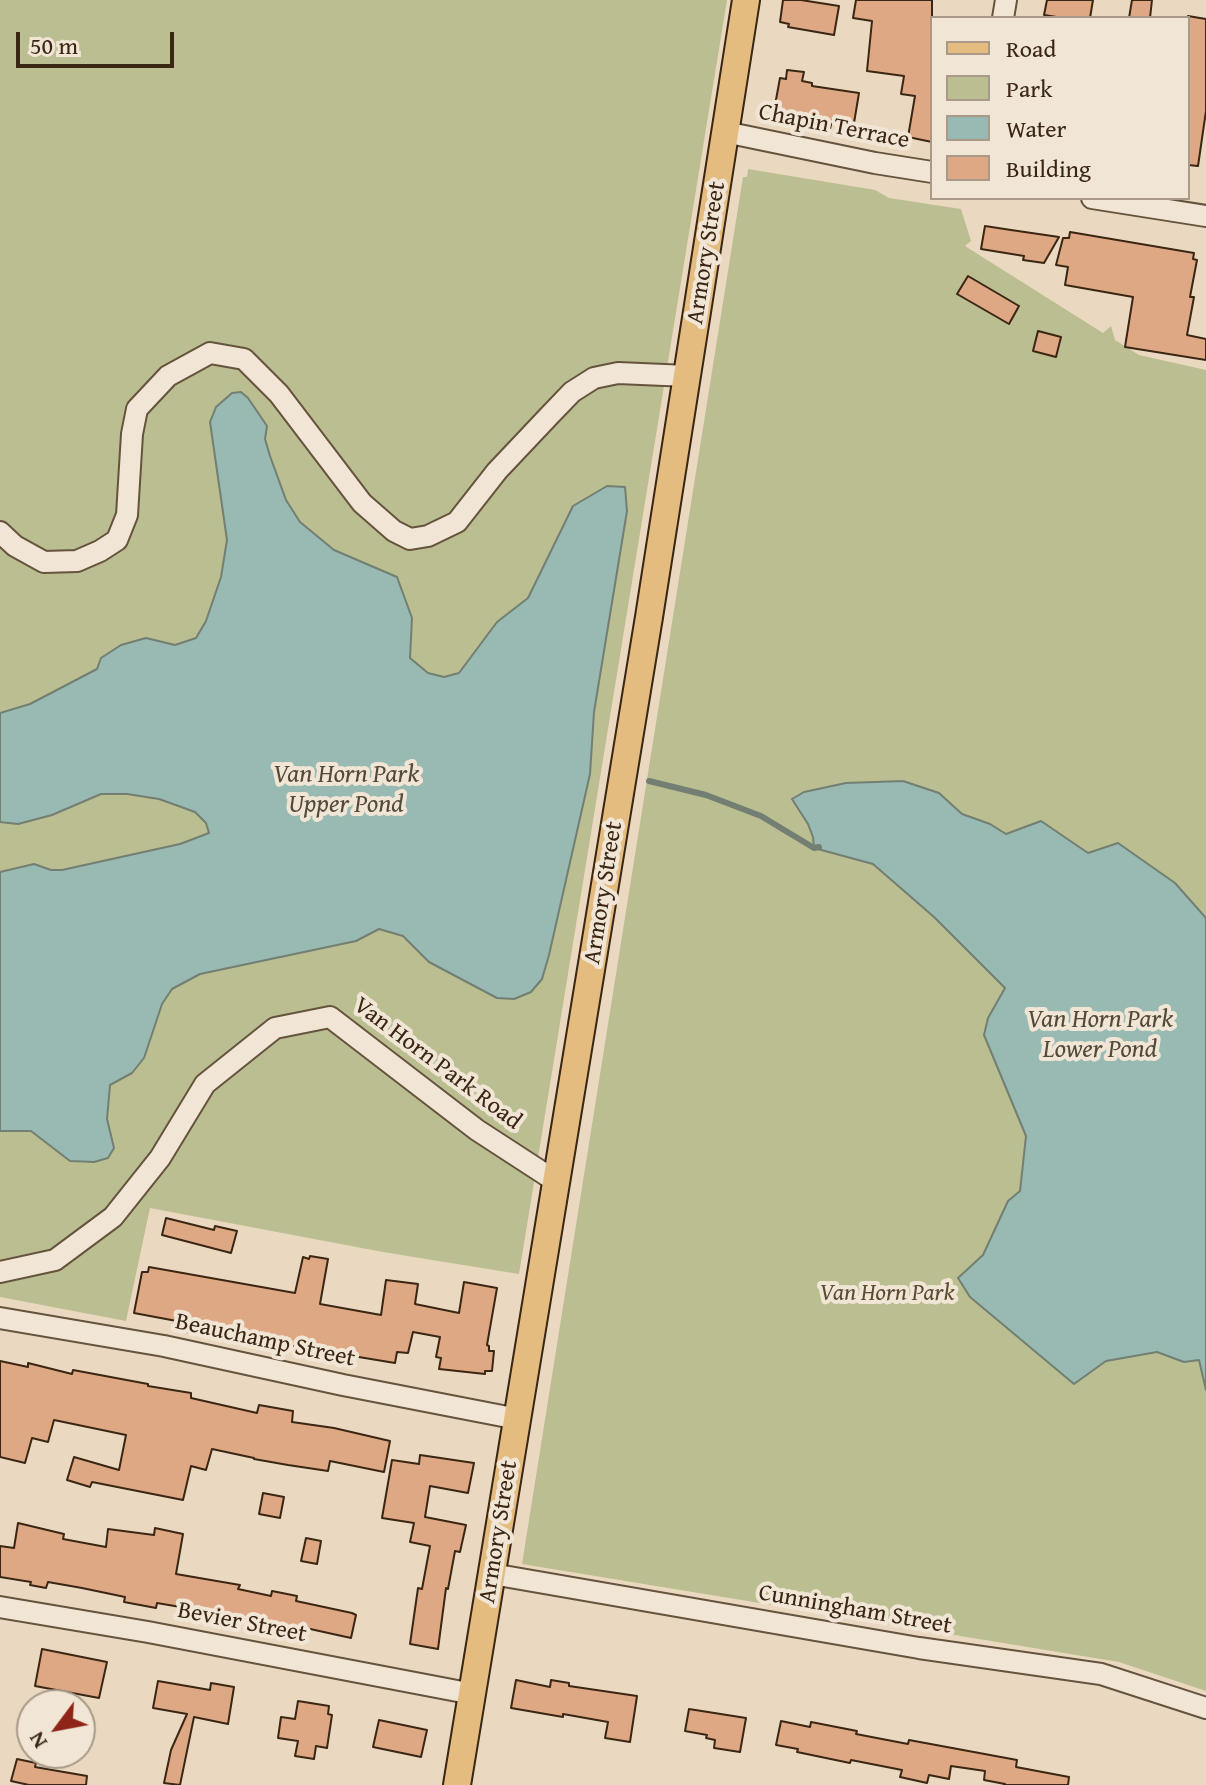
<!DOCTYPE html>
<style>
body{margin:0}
#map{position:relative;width:1206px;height:1785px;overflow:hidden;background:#ead9c0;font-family:"Gentium Book Plus",serif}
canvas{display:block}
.legend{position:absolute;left:930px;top:16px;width:260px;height:184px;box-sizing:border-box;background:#f1e6d6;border:2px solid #a89988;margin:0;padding:10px 14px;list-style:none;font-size:24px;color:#3a2613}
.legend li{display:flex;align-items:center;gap:16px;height:40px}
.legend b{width:40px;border:2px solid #a89988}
.north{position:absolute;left:16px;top:1689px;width:80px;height:80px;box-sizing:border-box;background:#f1e6d6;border:2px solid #a89988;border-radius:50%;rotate:238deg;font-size:22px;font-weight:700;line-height:32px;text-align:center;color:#3a2613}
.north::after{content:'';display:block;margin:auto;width:28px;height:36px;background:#8f2418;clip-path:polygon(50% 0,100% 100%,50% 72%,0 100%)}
.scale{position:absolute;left:16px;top:32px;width:158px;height:36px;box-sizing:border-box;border:4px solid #3a2613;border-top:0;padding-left:10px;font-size:24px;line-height:28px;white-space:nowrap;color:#3a2613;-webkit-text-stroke:6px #f1e6d6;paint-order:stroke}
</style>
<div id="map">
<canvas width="1206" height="1785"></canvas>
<ul class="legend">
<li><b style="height:10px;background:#e5bc80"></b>Road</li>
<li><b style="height:22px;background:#babe90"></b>Park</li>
<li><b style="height:22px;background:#98bab2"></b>Water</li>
<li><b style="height:22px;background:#dfa884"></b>Building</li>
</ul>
<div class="north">N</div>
<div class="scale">50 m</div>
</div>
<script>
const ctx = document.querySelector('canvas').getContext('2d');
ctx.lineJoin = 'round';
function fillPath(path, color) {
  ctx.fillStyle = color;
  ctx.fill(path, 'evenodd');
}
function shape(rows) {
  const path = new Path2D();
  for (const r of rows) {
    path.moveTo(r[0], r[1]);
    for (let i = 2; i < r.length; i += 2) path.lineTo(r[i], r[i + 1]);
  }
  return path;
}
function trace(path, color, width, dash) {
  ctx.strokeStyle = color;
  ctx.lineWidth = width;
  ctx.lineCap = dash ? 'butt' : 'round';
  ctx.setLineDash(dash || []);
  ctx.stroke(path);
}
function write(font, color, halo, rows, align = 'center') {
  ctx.font = font + ' "Gentium Book Plus",serif';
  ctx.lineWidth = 8;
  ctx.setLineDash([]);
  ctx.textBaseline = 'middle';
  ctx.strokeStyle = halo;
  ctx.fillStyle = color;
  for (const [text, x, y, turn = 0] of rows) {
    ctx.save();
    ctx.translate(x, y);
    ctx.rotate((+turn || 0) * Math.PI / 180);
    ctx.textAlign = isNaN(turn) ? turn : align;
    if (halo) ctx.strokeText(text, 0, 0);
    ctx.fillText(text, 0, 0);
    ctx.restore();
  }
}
const green = shape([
 [0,0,727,0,519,1274,383,1252,150,1208,126,1321,0,1297],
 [748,169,875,190,889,198,961,209,971,241,965,246,1103,333,1111,326,1115,340,1139,355,1206,370,1206,1691,1119,1662,522,1564,743,177,747,177]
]);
const water = shape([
 [241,392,248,398,267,426,265,439,270,456,286,500,300,522,334,550,397,577,412,618,410,658,428,673,444,677,459,673,497,622,528,598,573,506,607,486,625,487,627,511,594,712,590,774,549,955,542,979,531,992,514,999,497,998,429,962,403,936,379,929,356,941,200,974,172,989,162,1004,144,1058,132,1073,110,1085,107,1119,114,1148,108,1158,94,1162,70,1161,31,1131,0,1131,0,872,34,864,51,870,62,870,180,844,209,833,206,823,195,812,159,799,127,794,101,794,52,815,18,824,0,822,0,713,30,704,97,669,101,658,121,645,146,638,175,645,196,638,206,621,221,577,227,540,210,422,216,407,232,393,241,392],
 [903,781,939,793,962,814,990,824,1006,834,1041,821,1088,853,1118,843,1175,883,1206,918,1206,1390,1199,1360,1184,1362,1157,1352,1106,1361,1074,1384,970,1297,958,1278,983,1255,1008,1201,1020,1191,1026,1136,984,1035,988,1018,1005,988,934,917,873,864,814,848,813,837,808,824,792,799,804,792,846,783,903,781]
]);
const stream = shape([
 [649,781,706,795,761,816,814,848,819,847]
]);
const building = shape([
 [783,0,801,0,839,6,834,35,788,27,789,24,780,22,783,0],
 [856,0,932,0,932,142,908,137,915,96,901,94,904,76,867,71,872,21,853,18,856,0],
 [1047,0,1093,0,1090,18,1063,18,1044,15,1047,0],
 [1132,0,1152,0,1150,18,1129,18,1132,0],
 [1188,16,1206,19,1206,111,1198,166,1188,165,1188,16],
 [787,70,804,72,802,81,812,83,812,86,859,93,854,123,832,120,830,129,803,126,803,121,773,116,780,78,786,79,787,70],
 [985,226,1011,230,1059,237,1044,263,1023,260,1024,256,981,249,985,226],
 [1070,232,1194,253,1193,259,1197,260,1190,297,1194,297,1187,335,1206,339,1206,360,1125,347,1133,297,1065,285,1068,267,1056,265,1063,238,1069,238,1070,232],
 [968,276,1019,306,1009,324,957,294,968,276],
 [1038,331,1061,337,1056,357,1033,351,1038,331],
 [166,1218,214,1230,215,1226,237,1231,231,1253,162,1235,166,1218],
 [310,1256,328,1259,320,1304,381,1315,386,1280,418,1284,415,1304,459,1313,464,1282,497,1288,487,1345,489,1346,489,1351,494,1351,492,1371,485,1371,485,1374,439,1369,441,1358,436,1357,440,1337,413,1332,408,1353,397,1352,395,1363,280,1344,281,1342,248,1336,246,1343,181,1331,182,1322,134,1313,142,1272,148,1272,149,1267,295,1293,303,1257,309,1259,310,1256],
 [0,1361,28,1367,28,1363,72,1374,73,1370,148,1384,148,1386,191,1393,191,1398,257,1413,259,1405,293,1411,292,1422,334,1428,390,1441,384,1472,330,1461,328,1471,288,1465,254,1459,254,1458,212,1449,206,1470,191,1466,183,1500,92,1482,90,1487,67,1480,74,1457,119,1470,126,1435,54,1420,48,1442,32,1438,25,1463,0,1457,0,1361],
 [420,1455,474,1463,468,1493,430,1486,425,1517,466,1525,460,1552,455,1551,448,1589,446,1588,438,1649,410,1644,418,1588,422,1589,430,1546,410,1542,414,1523,382,1518,392,1460,419,1464,420,1455],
 [263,1493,284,1497,280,1518,259,1514,263,1493],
 [18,1523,64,1534,63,1539,106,1547,108,1529,154,1535,155,1528,183,1534,176,1574,240,1585,238,1589,271,1596,272,1591,297,1596,296,1601,352,1613,356,1615,351,1638,292,1625,291,1629,233,1616,157,1603,156,1608,124,1602,125,1597,82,1588,48,1582,46,1588,30,1585,31,1582,0,1577,0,1546,14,1548,18,1523],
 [306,1538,321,1541,317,1564,301,1561,306,1538],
 [42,1649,107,1662,99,1698,35,1686,42,1649],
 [516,1680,550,1687,551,1680,569,1683,569,1686,637,1696,630,1742,605,1738,608,1722,563,1714,563,1717,511,1708,516,1680],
 [158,1681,210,1690,211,1683,234,1687,228,1724,194,1717,180,1785,164,1783,171,1750,187,1714,153,1708,158,1681],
 [298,1701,329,1706,328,1714,332,1715,327,1748,316,1746,314,1759,295,1756,298,1741,278,1738,281,1717,295,1719,298,1701],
 [689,1709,746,1718,740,1752,714,1748,715,1740,706,1738,707,1735,685,1731,689,1709],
 [379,1720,427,1730,421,1757,373,1747,379,1720],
 [781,1721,810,1727,811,1722,857,1731,856,1734,908,1744,909,1740,1017,1760,1016,1767,1069,1777,1068,1785,1004,1785,1005,1784,984,1780,985,1771,951,1766,949,1779,929,1775,927,1783,900,1777,902,1770,851,1760,850,1763,797,1752,798,1749,776,1745,781,1721],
 [17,1759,36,1763,35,1767,87,1776,86,1785,29,1785,11,1781,17,1759]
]);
const minor = shape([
 [1003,18,1006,0],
 [725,132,875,163,932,172],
 [1092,198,1206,216],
 [0,532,15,546,44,562,77,561,100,551,117,540,127,515,132,434,137,409,168,376,210,353,244,359,279,394,362,503,394,531,410,539,428,536,457,522,497,471,548,417,572,392,594,378,618,373,688,376],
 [0,1272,55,1260,113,1217,160,1158,205,1084,275,1028,330,1017,477,1130,557,1182],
 [0,1318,164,1346,343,1385,518,1419],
 [492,1574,919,1648,1101,1674,1206,1708],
 [0,1607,148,1632,473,1694]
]);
const major = shape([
 [457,1785,649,617,746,0]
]);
const streetNames = [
 ["Chapin Terrace",834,127,11],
 ["Armory Street",707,253,-81],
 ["Armory Street",604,893,-81],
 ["Van Horn Park Road",437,1064,37],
 ["Beauchamp Street",265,1341,12],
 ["Armory Street",499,1532,-81],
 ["Cunningham Street",855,1610,10],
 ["Bevier Street",242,1623,11]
];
const parkNames = [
 ["Van Horn Park",887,1294]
];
const waterNames = [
 ["Van Horn Park",346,775],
 ["Upper Pond",346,805],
 ["Van Horn Park",1100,1020],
 ["Lower Pond",1100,1050]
];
fillPath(green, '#babe90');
fillPath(water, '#98bab2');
trace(water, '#727f72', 2);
trace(stream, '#727f72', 6);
fillPath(building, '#dfa884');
trace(building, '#3a2613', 2);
trace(minor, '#66533e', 24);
trace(major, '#3a2613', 30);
trace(minor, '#f1e6d6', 20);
trace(major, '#e5bc80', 26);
write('24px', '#3a2613', '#f1e6d6', streetNames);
write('italic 24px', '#5a4c32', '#f1e6d6', parkNames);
write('italic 26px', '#524b3b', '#f1e6d6', waterNames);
</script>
